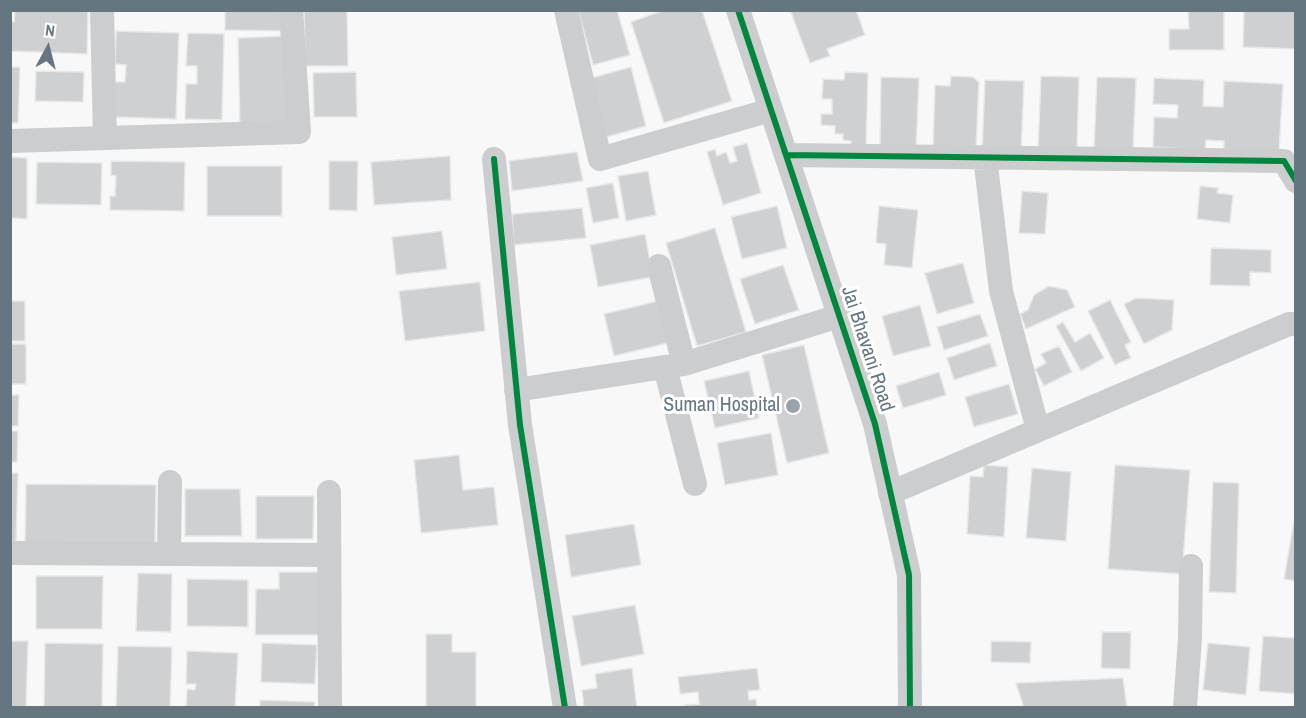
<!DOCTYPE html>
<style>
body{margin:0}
#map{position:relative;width:1306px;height:718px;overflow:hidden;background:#f8f8f8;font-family:"Archivo Narrow",sans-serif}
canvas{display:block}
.frame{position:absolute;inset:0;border:12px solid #667680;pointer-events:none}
.north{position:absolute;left:18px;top:18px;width:60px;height:60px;-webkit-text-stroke:4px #fff;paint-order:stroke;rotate:7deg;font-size:16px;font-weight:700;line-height:24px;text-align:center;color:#667680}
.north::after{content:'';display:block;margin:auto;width:21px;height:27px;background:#667680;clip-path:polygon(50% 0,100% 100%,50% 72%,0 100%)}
</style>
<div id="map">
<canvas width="1306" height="718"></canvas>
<div class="frame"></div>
<div class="north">N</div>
</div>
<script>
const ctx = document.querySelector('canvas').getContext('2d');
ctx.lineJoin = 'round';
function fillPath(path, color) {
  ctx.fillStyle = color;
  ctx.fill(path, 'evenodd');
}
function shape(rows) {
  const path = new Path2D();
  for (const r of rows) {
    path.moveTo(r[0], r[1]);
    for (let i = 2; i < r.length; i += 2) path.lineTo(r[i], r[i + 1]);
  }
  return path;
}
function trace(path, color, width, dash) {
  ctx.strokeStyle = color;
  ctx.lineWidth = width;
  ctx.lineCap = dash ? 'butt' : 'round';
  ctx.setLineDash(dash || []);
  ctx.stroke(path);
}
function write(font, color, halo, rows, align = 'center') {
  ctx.font = font + ' "Archivo Narrow",sans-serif';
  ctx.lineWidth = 6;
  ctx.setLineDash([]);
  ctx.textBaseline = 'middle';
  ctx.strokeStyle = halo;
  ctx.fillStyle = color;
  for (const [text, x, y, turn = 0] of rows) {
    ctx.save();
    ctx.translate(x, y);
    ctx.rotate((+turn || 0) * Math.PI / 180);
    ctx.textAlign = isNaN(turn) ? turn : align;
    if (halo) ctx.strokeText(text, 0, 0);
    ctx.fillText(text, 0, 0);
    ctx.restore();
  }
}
const building = shape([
 [15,10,88,10,87,54,10,51,10,22,14,22,15,10],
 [225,10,283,10,283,31,225,30,225,10],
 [304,10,347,10,348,66,305,66,304,10],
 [578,10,617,10,630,55,593,65,578,10],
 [664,10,702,10,732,101,664,123,631,22,664,10],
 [790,10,856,10,865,35,827,49,830,56,810,63,790,10],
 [1188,10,1224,10,1224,50,1169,50,1169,29,1189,29,1188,10],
 [1244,10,1296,10,1296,49,1243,47,1244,10],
 [116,31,179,33,176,119,113,117,114,82,125,82,126,65,115,64,116,31],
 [188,33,224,34,222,120,185,119,186,84,197,84,197,66,186,66,188,33],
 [286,36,288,127,240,128,238,38,286,36],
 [10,67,20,67,18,123,10,123,10,67],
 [631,67,646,126,603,138,588,79,631,67],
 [36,71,84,72,83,102,35,101,36,71],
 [356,72,357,117,314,117,313,73,356,72],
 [845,72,868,73,866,146,851,145,851,141,843,140,843,134,835,134,835,126,821,125,821,114,832,114,832,99,822,99,823,79,844,80,845,72],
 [951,76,973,77,979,82,976,149,933,147,935,85,950,86,951,76],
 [1041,76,1079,77,1077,150,1038,148,1041,76],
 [881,77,919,78,916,150,880,147,881,77],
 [1097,77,1136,78,1133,151,1094,149,1097,77],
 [1154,78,1204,80,1203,106,1223,107,1224,81,1283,84,1279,152,1224,149,1224,141,1206,140,1205,150,1153,147,1154,117,1177,118,1178,105,1153,104,1154,78],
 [985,80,1024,81,1021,153,982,152,985,80],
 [747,143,761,193,723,205,707,152,715,149,717,156,726,152,730,163,737,161,733,147,747,143],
 [577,152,583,181,512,191,509,161,577,152],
 [450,156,451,200,374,205,371,162,450,156],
 [10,157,27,158,27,219,10,218,10,157],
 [111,161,185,162,184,211,110,210,110,196,115,196,116,176,111,175,111,161],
 [329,161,358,161,357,211,329,210,329,161],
 [37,162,102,163,101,205,36,204,37,162],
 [207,166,282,166,282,216,207,216,207,166],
 [648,171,656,215,626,221,618,176,648,171],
 [613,183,619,218,593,223,586,188,613,183],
 [1200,186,1218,188,1217,193,1233,195,1230,223,1197,219,1200,186],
 [1022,191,1048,193,1045,234,1019,233,1022,191],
 [777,206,787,248,742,259,731,217,777,206],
 [879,206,918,210,912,268,884,265,886,244,876,243,879,206],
 [582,208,586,238,514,245,512,214,582,208],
 [715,228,746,332,697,346,666,243,715,228],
 [442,231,447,269,396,275,392,237,442,231],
 [645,234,653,277,598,287,590,245,645,234],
 [1211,248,1271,250,1271,273,1250,272,1250,286,1210,285,1211,248],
 [963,263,974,303,937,314,925,273,963,263],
 [783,265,799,310,755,324,740,279,783,265],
 [480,282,485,331,405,341,399,291,480,282],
 [1049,286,1067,290,1075,307,1026,329,1020,314,1028,310,1034,295,1049,286],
 [1136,298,1174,300,1172,330,1144,344,1124,304,1136,298],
 [1110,300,1131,342,1125,345,1131,358,1115,365,1088,311,1110,300],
 [10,301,25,301,25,341,10,341,10,301],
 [658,301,668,343,614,356,604,314,658,301],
 [920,305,931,346,893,356,882,316,920,305],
 [980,314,988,336,944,350,937,327,980,314],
 [1063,322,1075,342,1090,333,1104,358,1081,371,1056,326,1063,322],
 [990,343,997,366,954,380,947,358,990,343],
 [10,344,26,344,26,384,10,384,10,344],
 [804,345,829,453,787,463,762,355,804,345],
 [1059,346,1072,372,1044,386,1035,369,1046,363,1041,354,1059,346],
 [749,371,759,418,715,428,704,381,749,371],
 [939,372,946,395,903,408,896,386,939,372],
 [1009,384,1018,414,974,427,965,397,1009,384],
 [10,395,19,395,18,426,10,426,10,395],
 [10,431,18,431,17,462,10,462,10,431],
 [771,433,778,475,725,485,717,443,771,433],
 [459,455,463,490,494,487,498,525,421,533,414,460,459,455],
 [984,465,1008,467,1004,537,967,534,970,476,983,477,984,465],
 [1115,465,1190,470,1182,574,1108,569,1115,465],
 [1032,468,1071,472,1066,541,1026,538,1032,468],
 [10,473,18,473,16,542,10,542,10,473],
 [1213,482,1239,483,1236,593,1209,592,1213,482],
 [26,484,156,485,155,547,25,546,26,484],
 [185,489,240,489,242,536,185,536,185,489],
 [256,496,314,496,313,539,256,539,256,496],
 [1294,521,1296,521,1296,581,1284,579,1294,521],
 [634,524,641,565,571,577,565,535,634,524],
 [279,572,323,572,322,635,255,635,256,589,279,589,279,572],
 [138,573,172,574,171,632,136,631,138,573],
 [36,576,103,576,102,629,36,629,36,576],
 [187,579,248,580,248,627,187,626,187,579],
 [635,605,644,654,581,666,572,616,635,605],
 [1102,632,1131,632,1130,669,1101,668,1102,632],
 [426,634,452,634,452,652,476,652,476,708,426,708,426,634],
 [1263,636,1296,638,1296,694,1259,691,1263,636],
 [10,641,28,641,26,708,10,708,10,641],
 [991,641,1031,642,1030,663,991,662,991,641],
 [45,643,103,644,102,708,44,708,45,643],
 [262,643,317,645,315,684,261,682,262,643],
 [1208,643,1250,647,1246,695,1203,690,1208,643],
 [118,646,172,647,170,708,116,708,118,646],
 [187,651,238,653,235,708,186,708,187,689,195,690,196,684,186,684,187,651],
 [632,668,637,708,584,708,582,690,597,688,595,674,632,668],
 [757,668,760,690,748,691,749,700,756,699,757,708,685,708,685,705,699,704,698,692,680,694,678,677,757,668],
 [1123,678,1127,708,1024,708,1016,683,1123,678],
 [260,700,315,702,314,708,260,708,260,700]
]);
const minor = shape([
 [102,10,105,138],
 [566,10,600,159,771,110],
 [738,10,875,424,909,575,910,708],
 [10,141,299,132,291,10],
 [786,155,1284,161,1296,181],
 [985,157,1001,291,1038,430],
 [494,159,520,425,565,708],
 [659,266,684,364],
 [665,367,695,484],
 [516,390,684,364,839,316],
 [329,492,330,708],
 [890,493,1289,324,1296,324],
 [10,553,329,555],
 [169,554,170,482],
 [1185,708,1190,638,1191,566]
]);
const cycleway = shape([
 [738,10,875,424,909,575,910,708],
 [786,155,1284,161,1296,181],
 [494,159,520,425,565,708]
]);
const markers = [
 [793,406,8,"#99a4aa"]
];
const streetNames = [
 ["Jai Bhavani Road",867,349,72]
];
const poiNames = [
 ["Suman Hospital",780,406]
];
fillPath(building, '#cfd0d2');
trace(building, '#e8e8e8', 1.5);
trace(minor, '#cbcdce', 24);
trace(cycleway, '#00873e', 6);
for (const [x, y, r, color] of markers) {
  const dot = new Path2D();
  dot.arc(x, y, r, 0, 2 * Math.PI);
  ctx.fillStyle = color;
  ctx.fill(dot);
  trace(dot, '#fff', 2);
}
write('20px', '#667680', '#fff', streetNames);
write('20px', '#667680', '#fff', poiNames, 'right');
</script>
